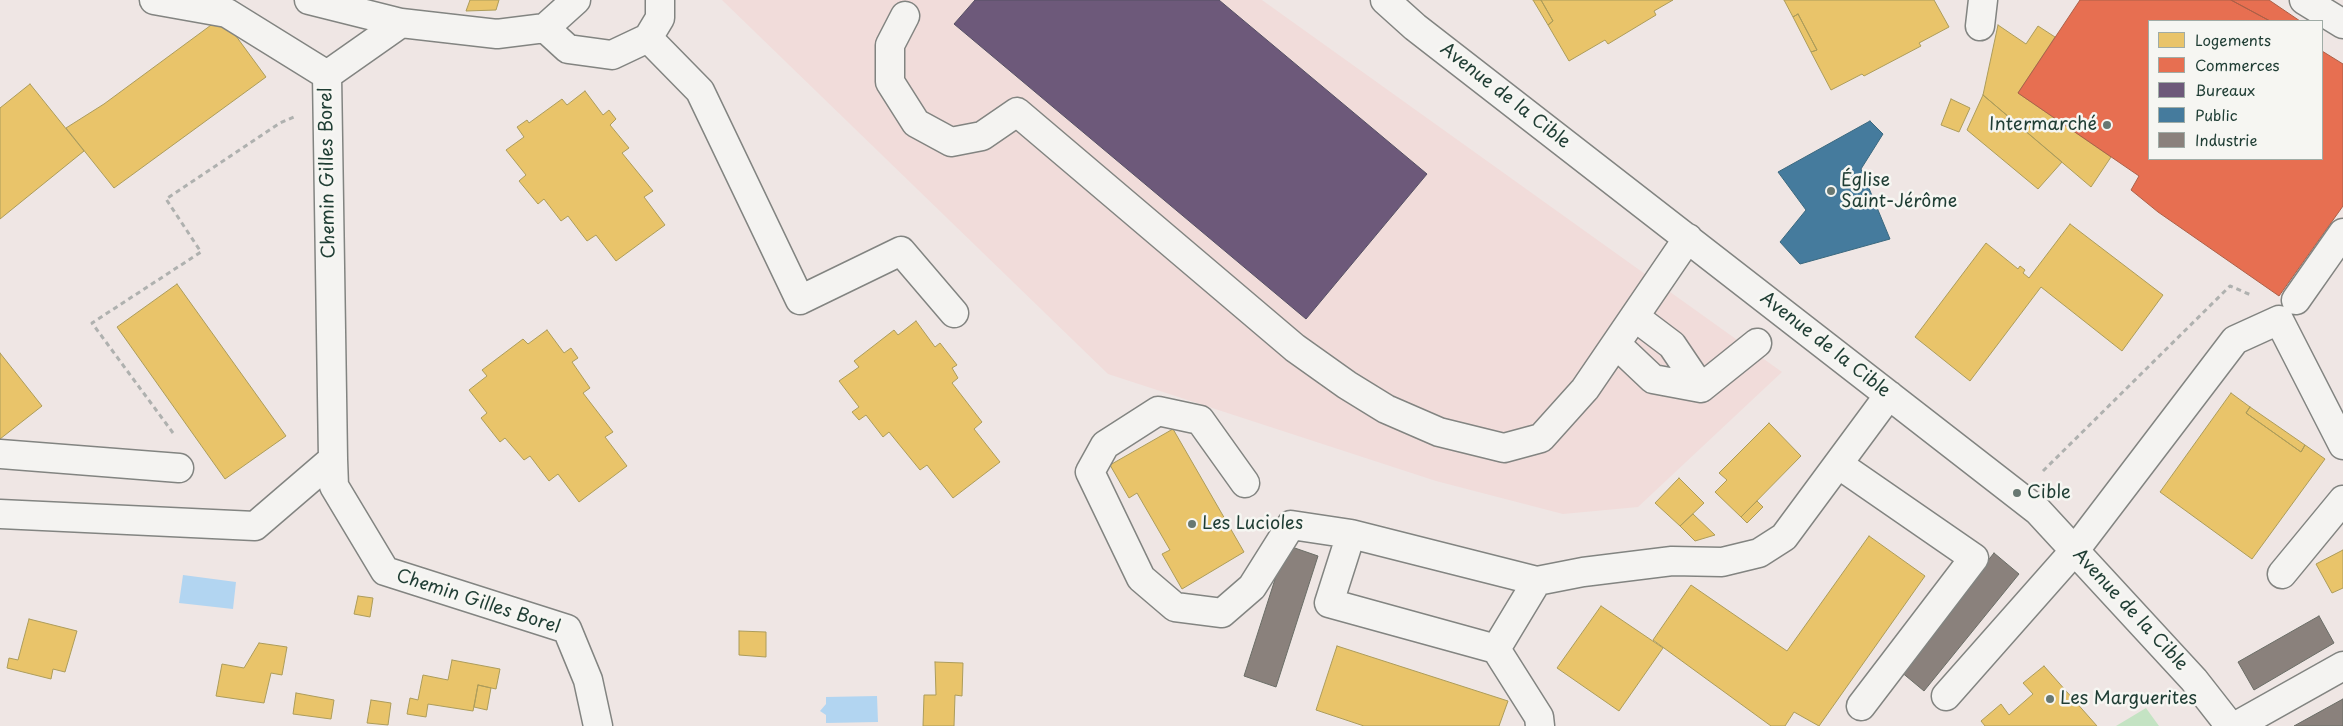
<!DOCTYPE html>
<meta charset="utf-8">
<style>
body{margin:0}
#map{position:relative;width:2343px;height:726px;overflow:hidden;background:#efe6e4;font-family:"Playpen Sans",sans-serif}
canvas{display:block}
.legend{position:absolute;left:2148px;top:20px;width:175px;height:140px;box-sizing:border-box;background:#f6f6f2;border:1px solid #a0aca6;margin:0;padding:6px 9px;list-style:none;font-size:15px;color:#1f3d34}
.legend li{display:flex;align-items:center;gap:10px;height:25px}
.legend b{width:25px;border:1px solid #a0aca6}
</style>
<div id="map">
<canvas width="2343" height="726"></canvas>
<ul class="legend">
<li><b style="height:14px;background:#e9c46a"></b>Logements</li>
<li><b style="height:14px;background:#e76f51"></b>Commerces</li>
<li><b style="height:14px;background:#6d597a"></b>Bureaux</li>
<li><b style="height:14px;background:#457b9d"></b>Public</li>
<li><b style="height:14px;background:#8a817c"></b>Industrie</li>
</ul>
</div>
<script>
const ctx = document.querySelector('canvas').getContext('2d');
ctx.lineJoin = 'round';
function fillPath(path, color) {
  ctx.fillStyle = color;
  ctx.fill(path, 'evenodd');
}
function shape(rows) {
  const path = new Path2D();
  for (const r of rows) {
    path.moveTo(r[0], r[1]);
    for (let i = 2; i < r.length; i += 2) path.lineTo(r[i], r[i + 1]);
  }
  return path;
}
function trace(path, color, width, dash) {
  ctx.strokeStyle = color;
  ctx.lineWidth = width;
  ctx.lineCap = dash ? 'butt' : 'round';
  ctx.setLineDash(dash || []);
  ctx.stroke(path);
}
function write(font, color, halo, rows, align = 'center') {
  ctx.font = font + ' "Playpen Sans",sans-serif';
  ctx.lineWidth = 5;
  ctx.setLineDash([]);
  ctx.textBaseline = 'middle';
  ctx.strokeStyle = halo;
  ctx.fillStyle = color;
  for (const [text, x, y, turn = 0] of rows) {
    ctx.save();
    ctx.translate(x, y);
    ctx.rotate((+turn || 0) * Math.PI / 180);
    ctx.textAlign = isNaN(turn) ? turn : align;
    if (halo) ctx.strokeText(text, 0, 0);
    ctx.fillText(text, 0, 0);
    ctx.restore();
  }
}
const built = shape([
 [722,0,1262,0,1782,372,1638,507,1563,514,1436,481,1108,374]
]);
const green = shape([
 [2146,708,2159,726,2116,726]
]);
const water = shape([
 [183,575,236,582,233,609,179,603],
 [877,696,878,722,826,723,826,715,820,711,826,704,826,697]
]);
const homes = shape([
 [470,0,499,0,496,10,466,11,470,0],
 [1533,0,1541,0,1553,21,1548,25,1533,0],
 [1541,0,1673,0,1654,11,1656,15,1608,44,1605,40,1569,61,1548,25,1553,21,1541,0],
 [1784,0,1934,0,1949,27,1919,43,1921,46,1864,76,1862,74,1831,90,1811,52,1817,50,1798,14,1793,17,1784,0],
 [1798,14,1817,50,1811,52,1793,17,1798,14],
 [222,17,266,77,114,188,66,128,104,104,222,17],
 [1998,25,2026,44,2038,26,2055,37,2018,93,2111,157,2091,187,1983,95,1998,25],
 [30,84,84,151,0,219,0,108,30,84],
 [585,91,603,115,609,110,616,119,610,125,629,148,622,153,653,191,644,197,665,225,616,261,596,235,587,241,568,216,561,221,544,199,538,204,519,181,526,175,506,150,524,137,517,127,527,120,529,123,562,99,567,105,585,91],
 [1983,95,2062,162,2038,189,1967,130,1983,95],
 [1951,99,1970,108,1959,132,1941,125,1951,99],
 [2070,224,2163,295,2122,351,2041,287,1970,381,1915,337,1986,243,2018,269,2020,266,2025,270,2023,273,2029,278,2070,224],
 [177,284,286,436,225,479,117,327,177,284],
 [916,321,935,347,940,343,957,365,952,368,958,378,952,383,982,422,974,429,1000,462,953,498,927,465,920,470,889,432,883,437,866,415,859,420,852,412,859,407,839,381,859,367,854,361,894,330,898,335,916,321],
 [547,330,564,353,571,348,578,358,572,362,590,388,583,393,613,432,605,437,627,466,579,502,558,474,549,481,530,456,524,460,505,438,500,442,481,418,487,413,469,390,487,376,482,370,523,339,528,344,547,330],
 [0,353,42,406,0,439,0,353],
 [2231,393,2250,407,2246,413,2301,452,2305,445,2325,459,2252,559,2160,492,2231,393],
 [2250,407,2305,445,2301,452,2246,413,2250,407],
 [1769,423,1801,456,1741,517,1715,492,1727,480,1719,473,1769,423],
 [1173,429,1244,552,1182,589,1162,554,1170,550,1137,493,1129,498,1110,465,1173,429],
 [1679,478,1704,503,1680,526,1655,503,1679,478],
 [1757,501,1763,507,1747,523,1741,517,1757,501],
 [1693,514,1715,535,1695,541,1680,526,1693,514],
 [1869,536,1925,576,1819,726,1794,712,1785,726,1771,726,1653,640,1691,585,1787,651,1869,536],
 [2343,550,2343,588,2332,593,2316,564,2343,550],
 [358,596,373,598,370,617,354,614,358,596],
 [1601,606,1663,648,1619,711,1557,668,1601,606],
 [29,619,77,631,65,672,53,669,51,679,7,668,9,658,18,660,29,619],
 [739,631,766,632,766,657,739,655,739,631],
 [259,643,287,647,282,675,271,673,264,703,216,696,222,664,244,668,259,643],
 [1337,646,1508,701,1499,726,1364,726,1316,710,1337,646],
 [452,660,500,669,496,689,478,685,473,711,428,704,426,717,407,714,410,698,418,700,423,675,448,680,452,660],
 [935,662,963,663,962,696,955,695,954,726,923,726,924,695,936,695,935,662],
 [2044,666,2097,726,1985,726,1981,721,2001,704,2009,715,2033,694,2023,683,2044,666],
 [478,685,491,688,487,710,474,707,478,685],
 [296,693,334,700,331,719,293,714,296,693],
 [371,700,391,703,388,725,367,723,371,700]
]);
const shops = shape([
 [2080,0,2231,0,2270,21,2149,21,2149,159,2322,159,2322,51,2343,64,2343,206,2279,296,2158,212,2131,190,2139,176,2018,93,2080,0],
 [2231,0,2269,0,2300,21,2270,21,2231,0]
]);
const offices = shape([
 [975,0,1219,0,1427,174,1306,319,954,24,975,0]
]);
const public = shape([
 [1870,121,1883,134,1861,169,1890,239,1800,264,1780,242,1806,210,1778,172,1870,121]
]);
const industry = shape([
 [1286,545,1318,556,1276,687,1244,676,1286,545],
 [1994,553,2019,574,1924,691,1900,671,1994,553],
 [2319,616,2334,643,2254,690,2238,662,2319,616],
 [2343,699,2343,726,2294,726,2343,699]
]);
const path = shape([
 [173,433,92,323,201,252,166,199,280,123,294,117],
 [2043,471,2230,286,2251,295]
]);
const minor = shape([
 [154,0,227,13,327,75],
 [309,0,401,23],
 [576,0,545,28,497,34,401,23,327,75,333,459,334,486,385,571,567,629,588,680,598,726],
 [1385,0,1415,27,2038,511,2194,680,2230,726],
 [2304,0,2343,24],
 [905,16,890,45,890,82,916,123,951,142,982,136,1017,112,1295,348,1347,385,1386,409,1439,432,1504,448,1541,438,1585,389,1688,238],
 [1980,26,1983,0],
 [545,28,568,49,612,55,648,38,660,18,660,0],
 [648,38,700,91,800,300,901,251,954,313],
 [2296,300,2343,233],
 [1635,317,1672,345,1701,388],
 [1616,344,1653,379,1701,388,1757,343],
 [0,454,179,468],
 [1838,464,1974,558,1861,706],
 [1245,483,1200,420,1158,411,1105,445,1090,472,1141,578,1175,607,1222,613,1252,587,1291,525,1351,534],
 [0,514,255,526,333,459],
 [2282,574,2343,500],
 [1537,581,1496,649,1329,603,1351,534,1537,581,1583,572,1672,561,1722,562,1759,553,1784,537,1889,395],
 [1496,649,1539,717,1540,726],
 [1946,696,2075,550,2235,340,2279,320,2343,445],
 [2236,726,2343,666]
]);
const markers = [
 [2107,125,5,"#687872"],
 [1831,191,5,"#687872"],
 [2017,493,5,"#687872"],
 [1192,524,5,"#687872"],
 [2050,699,5,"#687872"]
];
const streetNames = [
 ["Avenue de la Cible",1505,96,38],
 ["Chemin Gilles Borel",328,173,-91],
 ["Avenue de la Cible",1825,345,38],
 ["Chemin Gilles Borel",478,602,18],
 ["Avenue de la Cible",2130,610,47]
];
const poiNames = [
 ["Intermarché",2097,125,"right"],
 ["Église",1841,181],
 ["Saint-Jérôme",1841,202],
 ["Cible",2027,493],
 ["Les Lucioles",1202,524],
 ["Les Marguerites",2060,699]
];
fillPath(built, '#f1dcda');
fillPath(green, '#c4e3c3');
fillPath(water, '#b2d5f1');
fillPath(homes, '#e9c46a');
trace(homes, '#ac9c5a', 1);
fillPath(shops, '#e76f51');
trace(shops, '#ab6048', 1);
fillPath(offices, '#6d597a');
trace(offices, '#565165', 1);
fillPath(public, '#457b9d');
trace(public, '#3a687e', 1);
fillPath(industry, '#8a817c');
trace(industry, '#6a6d66', 1);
trace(minor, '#828481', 31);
trace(path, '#afb1af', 3, [5, 4]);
trace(minor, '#f4f3f1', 28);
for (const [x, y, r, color] of markers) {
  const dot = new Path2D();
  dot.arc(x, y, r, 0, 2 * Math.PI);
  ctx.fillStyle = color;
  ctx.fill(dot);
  trace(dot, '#f6f6f2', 2);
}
write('18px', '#1f3d34', '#f6f6f2', streetNames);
write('18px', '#1f3d34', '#f6f6f2', poiNames, 'left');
</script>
